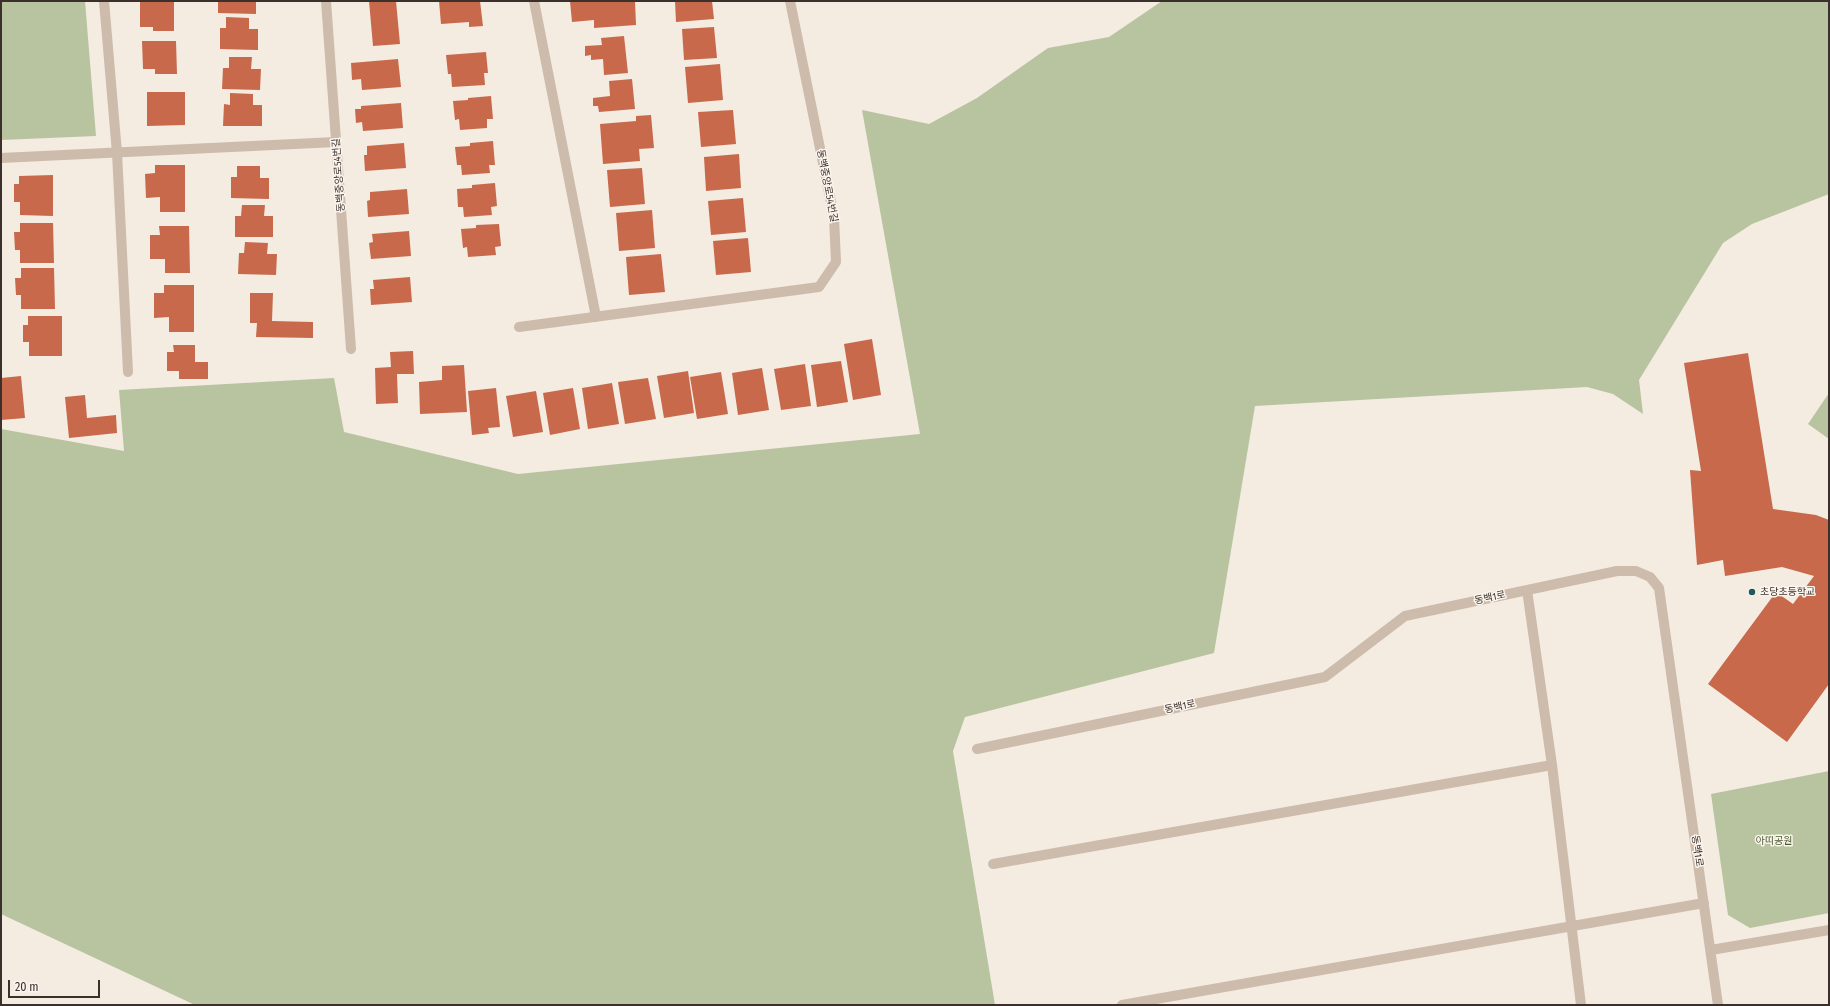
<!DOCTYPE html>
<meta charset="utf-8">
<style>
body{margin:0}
#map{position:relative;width:1830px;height:1006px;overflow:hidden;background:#f4ebe1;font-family:"Fira Sans Condensed",sans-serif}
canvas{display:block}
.frame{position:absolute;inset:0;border:2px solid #3b302b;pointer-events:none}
.scale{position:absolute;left:8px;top:980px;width:92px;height:18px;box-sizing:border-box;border:2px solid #3b302b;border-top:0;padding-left:5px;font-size:12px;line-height:14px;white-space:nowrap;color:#3b302b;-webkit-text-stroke:3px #fbf5ee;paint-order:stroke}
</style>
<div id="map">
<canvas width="1830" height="1006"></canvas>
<div class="frame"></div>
<div class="scale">20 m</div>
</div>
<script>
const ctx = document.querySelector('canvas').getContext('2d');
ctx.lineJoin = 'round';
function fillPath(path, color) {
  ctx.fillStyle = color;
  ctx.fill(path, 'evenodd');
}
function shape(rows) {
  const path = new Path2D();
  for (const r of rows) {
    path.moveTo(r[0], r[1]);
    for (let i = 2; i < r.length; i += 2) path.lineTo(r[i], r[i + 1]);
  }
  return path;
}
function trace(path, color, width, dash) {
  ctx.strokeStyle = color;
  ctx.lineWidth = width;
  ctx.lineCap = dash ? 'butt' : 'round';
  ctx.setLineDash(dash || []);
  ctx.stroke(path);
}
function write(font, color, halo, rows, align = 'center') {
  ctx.font = font + ' "Fira Sans Condensed","Noto Sans KR",sans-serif';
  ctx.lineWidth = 3;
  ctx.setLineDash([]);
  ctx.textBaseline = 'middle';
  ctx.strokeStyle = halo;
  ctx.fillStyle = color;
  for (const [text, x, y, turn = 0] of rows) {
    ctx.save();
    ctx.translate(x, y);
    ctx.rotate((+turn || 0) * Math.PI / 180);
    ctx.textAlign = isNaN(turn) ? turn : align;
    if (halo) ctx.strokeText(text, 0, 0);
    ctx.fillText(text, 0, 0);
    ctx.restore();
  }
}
const green = shape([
 [1,1,85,1,96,136,1,140],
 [1162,1,1829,1,1829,194,1752,224,1723,243,1639,380,1643,414,1613,394,1587,387,1255,406,1214,653,965,717,953,751,995,1005,195,1005,1,914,1,429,124,451,119,390,334,378,344,432,518,474,920,434,862,110,929,124,977,98,1048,48,1109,37],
 [1829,393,1829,439,1808,424],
 [1829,771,1829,913,1750,928,1728,915,1711,794]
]);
const building = shape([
 [140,1,174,1,174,31,153,31,153,27,140,27],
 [218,1,256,1,256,14,218,13],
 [369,1,396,1,400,44,373,46],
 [439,1,480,1,483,26,469,27,469,22,441,24],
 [570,1,635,1,636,25,594,28,594,20,572,22],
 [675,1,712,1,714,19,676,22],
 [226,17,249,18,249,29,258,29,258,50,220,49,220,28,226,28],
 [714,27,717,58,684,60,682,29],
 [624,36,628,73,604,75,603,59,591,60,591,55,585,56,585,46,602,45,601,38],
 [142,41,176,41,177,74,155,74,155,69,143,69],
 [486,52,488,73,484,73,485,85,452,87,451,74,448,74,446,55],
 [229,57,252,57,251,69,261,69,260,90,222,89,223,68,229,68],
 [398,59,401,87,362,90,361,79,352,80,351,63],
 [720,64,723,100,688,103,685,67],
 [632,79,635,109,599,112,598,106,593,106,593,98,610,96,609,81],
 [147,92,185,92,185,125,147,126],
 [230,93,253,94,253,105,262,105,262,126,223,126,224,104,230,105],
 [491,96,493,119,487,119,487,128,460,130,459,119,455,120,453,101,468,100,468,98],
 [401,103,403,128,363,131,362,122,356,123,355,109,361,109,361,106],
 [733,110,736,144,701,147,698,112],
 [651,115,654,148,639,149,640,161,603,164,600,124,636,121,636,116],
 [493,141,495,165,489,165,490,173,462,175,461,165,457,165,455,147,470,146,470,143],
 [404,143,406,168,365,171,364,155,367,155,367,146],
 [739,154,741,188,706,191,704,157],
 [155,165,185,165,185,212,160,212,160,197,146,198,145,174,155,173],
 [237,166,260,166,260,178,269,178,269,199,231,198,231,177,237,177],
 [642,168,645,204,610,207,607,170],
 [53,175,53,216,20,215,20,202,14,202,14,184,19,184,19,176],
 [495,183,497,206,491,207,492,215,464,217,463,207,458,207,457,189,472,188,472,185],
 [407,189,409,214,368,217,367,201,370,200,370,192],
 [743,198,746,232,711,235,708,201],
 [242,205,265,205,264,216,273,216,273,237,235,237,235,216,241,216],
 [652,210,655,248,619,251,616,213],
 [20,223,53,223,54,263,20,263,20,250,15,250,14,232,20,232],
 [499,224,501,246,495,247,496,255,468,257,467,247,463,248,461,229,476,228,476,225],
 [159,226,189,226,190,273,165,273,165,259,150,259,150,235,160,235],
 [409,231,411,256,371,259,369,243,373,242,372,234],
 [748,238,751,272,716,275,713,241],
 [245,242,268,243,267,254,277,254,276,275,238,274,239,253,244,253],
 [661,254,665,292,629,295,626,257],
 [21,268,54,268,55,309,21,309,21,295,16,295,15,278,21,278],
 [410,277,412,302,371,305,370,289,374,289,373,280],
 [164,285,194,285,194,332,169,332,169,317,154,318,154,293,164,293],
 [250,293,273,293,272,321,313,322,313,338,256,337,257,323,250,323],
 [28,316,62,316,62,356,29,356,29,342,23,342,23,325,28,325],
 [872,339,881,395,853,400,844,344],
 [173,345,195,345,195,362,208,362,208,379,179,379,179,371,167,371,167,352,174,352],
 [413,351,414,374,397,374,398,403,376,404,375,368,391,367,390,352],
 [1748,353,1773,509,1816,515,1829,520,1829,684,1787,742,1708,684,1776,592,1793,604,1814,576,1782,567,1725,576,1723,560,1697,565,1690,470,1701,471,1684,363],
 [841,361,848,402,817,407,811,365],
 [805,364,811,406,781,410,774,369],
 [464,365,467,412,420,414,419,382,442,380,442,366],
 [762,368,769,410,738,415,732,373],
 [688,371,694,413,664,418,657,376],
 [721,372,728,414,697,419,690,377],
 [21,376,25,418,1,420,1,378],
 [648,378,656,419,625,424,618,382],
 [612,383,619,424,588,429,582,388],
 [496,388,500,427,488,428,489,433,472,435,468,391],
 [573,388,580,429,550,435,543,393],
 [536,391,543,432,513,437,506,396],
 [85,395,87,418,116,415,117,433,69,438,65,397]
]);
const service = shape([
 [104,1,117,153,128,372],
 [326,1,351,349],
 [534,1,596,317],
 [1,158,336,142],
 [519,327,819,287,836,262,834,217,790,1]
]);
const minor = shape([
 [1527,590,1552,765,1581,1005],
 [977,749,1325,677,1405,616,1617,571,1636,571,1650,577,1659,588,1718,1005],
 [993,864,1552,765],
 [1711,950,1829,930],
 [1122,1005,1704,903]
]);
const markers = [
 [1752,592,4,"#1f5a5e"]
];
const streetNames = [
 ["동백중앙로54번길",339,175,-94],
 ["동백중앙로54번길",827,186,79],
 ["동백1로",1490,598,-12],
 ["동백1로",1180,707,-12],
 ["동백1로",1697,851,82]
];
const poiNames = [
 ["초당초등학교",1760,592]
];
const parkNames = [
 ["아띠공원",1774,841]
];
fillPath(green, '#b8c4a0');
fillPath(building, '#c8694b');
trace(service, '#cdbbac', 10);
trace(minor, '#cdbbac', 10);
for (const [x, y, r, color] of markers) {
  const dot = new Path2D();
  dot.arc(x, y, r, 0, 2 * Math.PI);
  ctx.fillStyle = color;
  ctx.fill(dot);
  trace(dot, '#fbf5ee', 1.5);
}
write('10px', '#3b302b', '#fbf5ee', streetNames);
write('10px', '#3b302b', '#fbf5ee', poiNames, 'left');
write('10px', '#4a5a2e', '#fbf5ee', parkNames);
</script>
